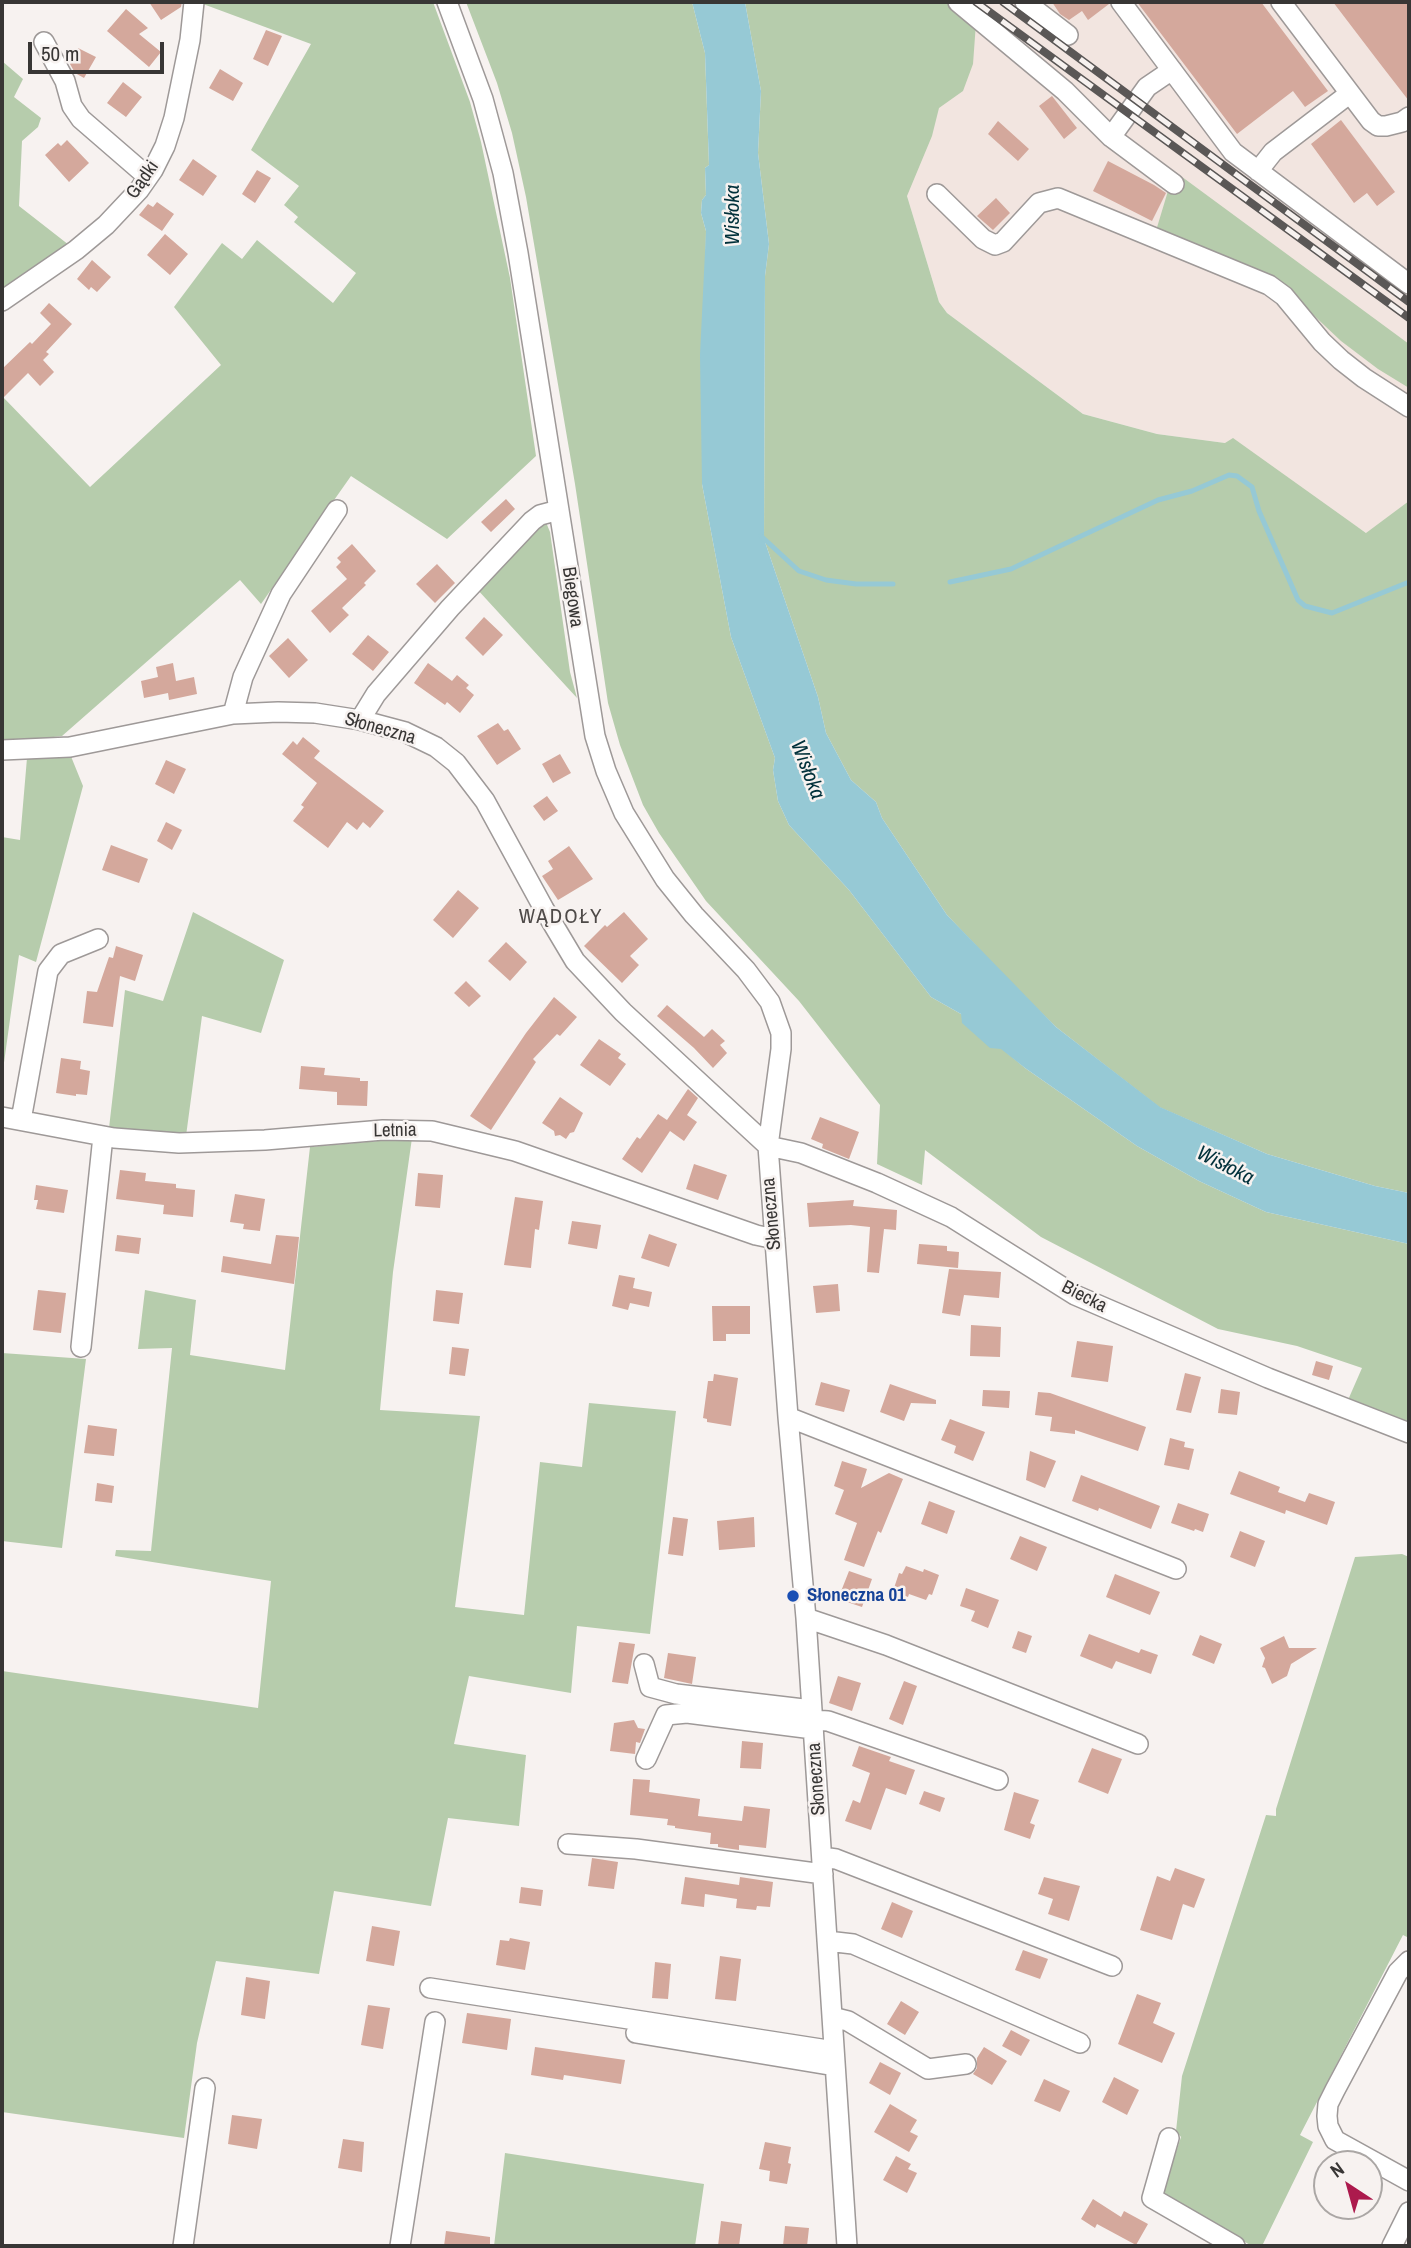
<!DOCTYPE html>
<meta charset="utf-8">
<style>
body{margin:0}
#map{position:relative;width:1411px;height:2248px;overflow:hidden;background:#f7f2f0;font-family:"Archivo Narrow",sans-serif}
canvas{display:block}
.frame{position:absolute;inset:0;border:4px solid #383635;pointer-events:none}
.north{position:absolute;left:1313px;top:2150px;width:70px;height:70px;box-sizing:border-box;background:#f7f2f0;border:2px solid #aba7a5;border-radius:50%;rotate:324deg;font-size:19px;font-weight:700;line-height:28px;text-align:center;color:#383635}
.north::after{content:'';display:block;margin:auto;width:24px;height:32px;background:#ac1a4d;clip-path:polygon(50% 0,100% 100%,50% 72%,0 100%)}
.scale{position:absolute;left:28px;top:42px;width:136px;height:32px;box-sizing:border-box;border:4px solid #383635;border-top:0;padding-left:9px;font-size:21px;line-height:24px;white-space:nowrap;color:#383635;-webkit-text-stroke:5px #f7f2f0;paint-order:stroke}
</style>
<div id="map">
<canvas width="1411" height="2248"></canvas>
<div class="frame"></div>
<div class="north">N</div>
<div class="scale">50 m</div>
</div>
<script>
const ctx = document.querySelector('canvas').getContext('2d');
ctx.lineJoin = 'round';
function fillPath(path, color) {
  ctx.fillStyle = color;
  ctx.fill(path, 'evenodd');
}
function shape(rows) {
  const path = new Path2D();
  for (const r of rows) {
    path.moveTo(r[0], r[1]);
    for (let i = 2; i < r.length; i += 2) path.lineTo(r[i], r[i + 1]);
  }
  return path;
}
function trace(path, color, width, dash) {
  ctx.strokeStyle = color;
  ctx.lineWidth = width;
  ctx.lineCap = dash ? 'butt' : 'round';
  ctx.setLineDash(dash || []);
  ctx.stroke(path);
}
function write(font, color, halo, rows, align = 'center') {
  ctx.font = font + ' "Archivo Narrow",sans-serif';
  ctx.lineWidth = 5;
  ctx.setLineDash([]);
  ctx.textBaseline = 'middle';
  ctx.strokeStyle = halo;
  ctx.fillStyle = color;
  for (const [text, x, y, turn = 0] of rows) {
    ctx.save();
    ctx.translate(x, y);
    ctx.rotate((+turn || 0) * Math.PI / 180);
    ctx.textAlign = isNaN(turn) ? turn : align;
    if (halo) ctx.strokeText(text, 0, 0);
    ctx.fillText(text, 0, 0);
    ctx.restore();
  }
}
const built = shape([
 [858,2,1409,2,1409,544,1388,551,1365,532,1225,443,1157,434,1083,414,947,313,939,302,907,196]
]);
const green = shape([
 [204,2,433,2,470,102,481,142,510,278,536,456,447,539,351,476,261,604,240,580,62,736,2,743,2,396,90,487,221,365,174,307,222,243,242,259,257,240,333,303,356,273,294,222,298,217,284,205,299,186,251,150,311,44,203,4],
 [466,2,692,2,705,53,709,165,705,168,706,195,702,200,701,213,706,231,702,484,731,637,775,758,773,770,778,801,789,825,849,890,931,997,961,1014,1025,1068,1137,1146,1199,1181,1266,1212,1409,1244,1409,1425,1348,1400,1362,1368,1297,1346,1218,1329,1041,1237,925,1150,922,1185,877,1164,880,1105,799,1001,706,901,659,833,643,805,620,745,608,703,575,484,526,197,512,133,497,83],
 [745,2,945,2,976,23,973,64,963,91,939,108,932,136,907,196,939,302,947,313,1083,414,1157,434,1225,443,1233,438,1366,533,1409,501,1409,1193,1375,1186,1267,1154,1159,1107,1056,1027,1020,992,947,915,882,818,876,802,851,780,826,733,818,697,764,539,765,276,769,244,758,153,761,91],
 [2,61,23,79,14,97,41,118,38,127,22,141,19,206,69,245,2,290],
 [1174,171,1409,344,1409,388,1378,369,1341,341,1273,277,1152,244],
 [543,515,550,532,570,672,577,698,476,588],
 [70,754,83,786,36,962,19,955,2,1077,2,837,20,840,27,758],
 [193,912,284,960,261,1033,202,1016,186,1136,109,1128,125,990,163,1001],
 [412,1138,393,1272,380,1410,480,1416,455,1607,524,1615,540,1462,582,1467,589,1403,676,1411,650,1634,577,1626,571,1693,469,1676,454,1744,526,1755,519,1826,448,1818,431,1906,334,1891,319,1974,216,1961,197,2043,184,2138,2,2112,2,1671,258,1708,271,1581,115,1556,116,1550,151,1551,172,1348,138,1349,145,1290,196,1300,190,1355,285,1370,310,1147],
 [2,1353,86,1359,62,1548,2,1541],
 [1402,1554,1409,1557,1409,1938,1403,1935,1300,2135,1313,2142,1262,2246,1252,2246,1162,2194,1181,2137,1176,2131,1182,2076,1266,1815,1276,1816,1276,1809,1355,1557],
 [505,2153,704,2184,695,2246,494,2246]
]);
const water = shape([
 [692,2,745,2,761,91,758,153,769,244,765,276,764,539,818,697,826,733,851,780,876,802,882,818,947,915,1056,1027,1160,1107,1267,1154,1375,1186,1409,1193,1409,1244,1266,1212,1199,1181,1137,1146,1025,1068,1001,1049,990,1048,962,1023,961,1014,931,997,849,890,789,825,778,801,773,770,775,758,731,637,702,484,700,355,706,231,701,213,702,200,706,195,705,168,709,165,705,53]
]);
const stream = shape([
 [761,536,799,571,826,580,856,584,893,584],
 [950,582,1011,569,1158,500,1192,491,1229,475,1237,476,1252,487,1259,511,1298,600,1305,606,1332,613,1409,582]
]);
const building = shape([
 [149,2,182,2,181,7,161,20],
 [1052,2,1109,2,1109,4,1088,20,1082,11,1069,20,1060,14],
 [1137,2,1261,2,1328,91,1305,107,1293,91,1237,134],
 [1333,2,1409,2,1409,101,1378,61],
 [126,9,148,28,139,34,161,52,149,67,107,31],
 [266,30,282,36,268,66,253,59],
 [78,48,96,57,84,78,75,73,70,64],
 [220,69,243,83,233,101,209,88],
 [123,82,142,97,126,117,107,103],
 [1052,96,1077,128,1064,139,1039,106],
 [1341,120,1395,192,1377,206,1367,193,1354,203,1311,144],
 [998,121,1029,149,1018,161,988,134],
 [67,140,89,163,69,182,45,155,58,143,61,146],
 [193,159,217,176,203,196,179,180],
 [1108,161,1154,185,1166,193,1152,221,1093,191],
 [257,170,271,178,255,203,242,194],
 [996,198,1010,213,993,230,977,216],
 [157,202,174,214,162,231,139,215,148,204,153,207],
 [165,234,188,254,170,275,147,255],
 [92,260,111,277,97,292,91,287,89,290,77,279],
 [49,303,72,324,46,352,49,354,43,360,54,372,40,386,28,373,2,399,2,369,30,342,32,344,51,324,40,313],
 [506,499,515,509,491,532,481,522],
 [352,544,376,571,364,583,366,585,342,608,349,615,330,633,311,611,347,579,336,567,341,562,337,558],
 [437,564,455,583,435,603,416,584],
 [484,617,503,635,483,656,465,638],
 [368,635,389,652,373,671,352,654],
 [288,638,308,660,289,678,269,656],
 [173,663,176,681,194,677,197,694,169,700,168,693,144,698,141,681,158,677,156,667],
 [428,663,452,681,457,675,469,685,466,688,474,695,460,713,447,702,445,705,414,683],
 [498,723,504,731,508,729,521,749,497,765,477,736],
 [303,737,320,751,314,758,384,811,370,828,363,822,357,830,347,822,328,848,293,821,304,807,301,805,317,783,282,754,293,741,297,745],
 [560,754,571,773,553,783,542,764],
 [166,760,186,769,174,794,155,784],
 [547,796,558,811,544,821,533,806],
 [166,822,182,830,172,850,157,841],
 [111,845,148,859,139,883,102,870],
 [569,846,593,879,558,900,542,876,553,869,548,861],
 [458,890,479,908,453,938,433,920],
 [624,912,648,939,630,956,639,965,622,983,584,946,605,925,607,927],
 [506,942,527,962,510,981,488,961],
 [116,946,143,955,135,981,120,976,113,1027,83,1023,87,991,97,992,109,957,113,958],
 [466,981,481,996,469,1007,454,993],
 [554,997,577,1017,560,1036,557,1034,533,1059,536,1062,491,1130,470,1116,526,1033],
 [667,1005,704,1037,712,1029,725,1041,720,1045,727,1053,713,1068,694,1048,657,1016],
 [599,1039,621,1054,618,1058,626,1064,610,1086,580,1065],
 [61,1058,81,1061,80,1069,90,1071,87,1095,76,1094,76,1096,56,1093],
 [301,1066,325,1068,324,1075,360,1078,360,1081,368,1081,367,1106,337,1105,337,1092,299,1089],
 [688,1089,698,1098,687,1115,697,1122,684,1141,670,1131,642,1173,622,1159,637,1137,640,1139,658,1114,667,1120],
 [560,1097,583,1113,574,1132,570,1133,566,1139,560,1135,555,1136,554,1131,542,1123],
 [820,1117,859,1132,849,1159,822,1148,823,1144,811,1139],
 [694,1164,727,1175,718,1200,686,1189],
 [120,1170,146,1173,145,1181,176,1184,176,1188,195,1190,193,1217,163,1214,164,1205,116,1199],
 [418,1173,443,1175,440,1208,415,1206],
 [36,1185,68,1190,64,1213,36,1209,38,1200,34,1200],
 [235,1194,265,1199,260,1231,243,1229,244,1224,230,1222],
 [515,1197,543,1201,539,1230,535,1229,531,1268,504,1265],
 [854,1200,853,1206,897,1210,896,1230,884,1229,879,1273,867,1272,870,1227,851,1225,809,1227,807,1203],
 [572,1221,601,1225,597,1249,568,1244],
 [649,1234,677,1244,669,1267,641,1258],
 [117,1235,141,1238,139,1254,115,1251],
 [276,1235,299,1237,294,1284,221,1272,223,1256,271,1264],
 [919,1244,947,1246,947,1251,959,1252,958,1268,917,1264],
 [949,1269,1001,1272,999,1298,964,1295,960,1316,942,1313],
 [619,1275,635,1278,633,1288,652,1292,649,1307,630,1303,628,1310,612,1306],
 [838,1284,840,1311,816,1313,813,1286],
 [38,1290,66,1293,61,1333,33,1330],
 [436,1290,463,1293,459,1324,433,1321],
 [712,1306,750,1306,750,1334,726,1334,726,1341,713,1341],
 [971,1325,1001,1327,1000,1357,970,1356],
 [1077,1341,1113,1346,1108,1382,1071,1377],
 [452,1347,469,1349,465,1376,449,1374],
 [1316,1361,1333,1366,1329,1380,1312,1375],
 [1185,1373,1201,1377,1191,1413,1176,1410],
 [714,1374,738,1378,731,1426,707,1422,707,1419,703,1418,708,1381,713,1381],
 [821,1382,850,1390,844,1412,815,1405],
 [890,1384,936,1400,936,1404,911,1403,904,1421,880,1412],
 [1221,1389,1240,1392,1237,1415,1218,1413],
 [983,1390,1010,1391,1009,1408,982,1406],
 [1038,1392,1050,1393,1146,1427,1138,1451,1075,1430,1075,1434,1050,1431,1052,1417,1035,1415],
 [950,1419,985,1432,973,1461,954,1453,956,1446,941,1440],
 [88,1425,117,1429,114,1456,84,1453],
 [1170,1438,1185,1442,1184,1447,1194,1449,1189,1470,1164,1465],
 [1030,1451,1056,1461,1045,1488,1026,1480],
 [842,1461,867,1469,861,1488,889,1473,903,1479,881,1533,878,1531,864,1567,844,1560,857,1523,835,1514,844,1490,834,1486],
 [1239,1471,1280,1487,1278,1492,1305,1502,1309,1493,1335,1502,1327,1525,1286,1510,1285,1514,1230,1494],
 [1081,1475,1160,1506,1151,1529,1099,1508,1098,1511,1072,1501],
 [97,1483,114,1486,112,1503,95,1501],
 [929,1501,955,1511,947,1534,921,1524],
 [1178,1503,1209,1514,1203,1532,1195,1529,1194,1531,1171,1523],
 [673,1517,688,1519,683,1556,668,1554],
 [754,1517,755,1547,719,1550,717,1521],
 [1240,1531,1265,1541,1255,1567,1230,1557],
 [1020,1536,1047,1547,1037,1571,1010,1559],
 [906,1566,923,1572,924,1569,939,1575,932,1595,929,1594,926,1600,909,1594,908,1597,893,1591,899,1573,902,1574],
 [849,1571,872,1579,862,1607,838,1599],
 [1115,1574,1160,1592,1150,1615,1106,1597],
 [966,1588,999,1600,988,1628,971,1621,975,1611,960,1606],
 [1018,1631,1032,1636,1026,1653,1012,1648],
 [1089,1634,1139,1653,1141,1649,1158,1655,1151,1674,1116,1661,1112,1669,1080,1656],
 [1200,1635,1222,1644,1214,1664,1192,1655],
 [1284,1636,1289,1648,1317,1648,1291,1664,1287,1676,1272,1684,1265,1668,1262,1667,1265,1658,1260,1648],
 [619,1642,635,1644,628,1684,612,1682],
 [668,1653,696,1657,692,1684,664,1678],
 [838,1676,861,1683,852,1711,829,1703],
 [904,1681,917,1686,903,1725,889,1719],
 [634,1720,638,1728,645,1729,640,1743,636,1742,635,1754,610,1751,614,1723],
 [742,1741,763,1743,761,1769,740,1768],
 [859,1746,891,1757,889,1761,915,1770,906,1795,886,1788,871,1830,845,1821,853,1800,860,1803,870,1773,852,1766],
 [1092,1748,1122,1759,1108,1794,1078,1782],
 [633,1779,650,1780,649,1792,700,1799,698,1816,742,1821,744,1806,770,1809,766,1848,739,1845,739,1850,718,1847,718,1844,710,1844,711,1833,675,1828,675,1826,667,1825,668,1819,630,1815],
 [924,1791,945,1798,940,1812,919,1804],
 [1014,1792,1039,1800,1030,1823,1035,1825,1030,1839,1004,1830],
 [592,1858,618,1862,614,1889,588,1886],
 [1175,1868,1205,1879,1194,1908,1183,1904,1172,1940,1140,1930,1157,1876,1170,1881],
 [685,1877,739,1885,740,1877,773,1882,770,1907,757,1906,756,1910,736,1908,737,1899,705,1894,704,1907,681,1904],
 [1044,1877,1080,1886,1069,1921,1048,1914,1053,1899,1038,1894],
 [521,1887,543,1890,541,1906,519,1903],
 [892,1902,913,1911,902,1938,881,1929],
 [372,1926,400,1931,394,1966,366,1961],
 [510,1938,530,1942,525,1970,496,1965,500,1940,509,1941],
 [1023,1950,1048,1959,1040,1979,1015,1970],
 [720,1956,741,1959,736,2001,715,1999],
 [655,1962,671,1964,668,1999,652,1998],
 [246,1977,270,1981,265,2019,241,2015],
 [1137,1994,1161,2003,1153,2023,1175,2033,1162,2063,1118,2044],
 [901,2001,919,2012,905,2035,887,2024],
 [368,2005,390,2008,383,2049,361,2045],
 [467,2013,511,2019,507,2050,462,2043],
 [1011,2030,1030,2040,1021,2056,1002,2046],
 [535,2047,625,2060,621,2084,564,2075,563,2080,531,2075],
 [984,2047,1007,2061,992,2085,973,2074,977,2068,977,2058],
 [880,2062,901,2073,890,2095,869,2083],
 [1114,2077,1139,2090,1127,2115,1102,2102],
 [1044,2079,1070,2091,1060,2112,1034,2101],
 [890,2104,917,2120,910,2132,918,2136,909,2152,874,2132],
 [232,2115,262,2119,257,2149,228,2144],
 [343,2139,364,2142,362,2172,338,2168],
 [765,2142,791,2147,788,2163,791,2164,787,2184,769,2181,770,2171,759,2169],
 [896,2156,911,2164,908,2169,917,2173,907,2193,883,2180],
 [1093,2199,1121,2217,1124,2211,1148,2224,1136,2245,1097,2224,1095,2228,1081,2219],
 [721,2221,742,2224,739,2246,718,2246],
 [785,2226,809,2228,807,2246,783,2246],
 [446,2231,490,2237,490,2246,444,2246]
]);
const minor = shape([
 [447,2,483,99,503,173,518,253,595,736,606,771,624,813,665,879,694,915,746,970,770,1002,781,1033,781,1049,768,1146,801,1153,877,1183,951,1217,1075,1295,1268,1378,1409,1433],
 [958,2,1065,91,1111,137,1174,184],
 [1025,2,1068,35],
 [1121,2,1233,152,1409,284],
 [1281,2,1371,121,1378,126,1386,126,1402,122,1409,117],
 [44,42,65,81,72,106,81,119,148,177],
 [1111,137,1147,87,1172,70],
 [1258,171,1273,152,1349,94],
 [937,194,983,239,995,245,1003,242,1039,203,1058,198,1269,285,1284,296,1322,342,1341,360,1364,378,1409,407],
 [2,301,76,250,106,225,139,190,153,170,165,146,174,118,190,40,194,2],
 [233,714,243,677,281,594,337,510],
 [360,720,376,694,450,608,532,521,540,515,559,510],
 [2,750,70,747,233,714,278,712,315,713,360,720,405,732,436,747,456,763,485,801,544,909,575,961,623,1012,768,1146,788,1417,806,1618,847,2246],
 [2,1117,114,1138,179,1143,265,1140,383,1130,432,1131,515,1151,756,1235,775,1239],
 [21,1120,48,971,61,954,98,939],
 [81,1347,103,1136],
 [788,1417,1176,1569],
 [806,1618,886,1645,1138,1744],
 [644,1664,650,1687,676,1694,812,1710],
 [813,1720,828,1721,998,1780],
 [646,1759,666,1715,687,1713,813,1729],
 [568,1844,636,1849,823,1874],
 [822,1857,836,1859,1112,1966],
 [827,1941,853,1944,1080,2043],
 [1409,1961,1398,1972,1335,2090,1328,2104,1327,2116,1328,2126,1335,2140,1409,2181],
 [430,1988,834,2051],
 [832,2017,848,2021,928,2069,966,2064],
 [636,2033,835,2066],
 [1169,2138,1152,2198,1235,2246],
 [183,2246,205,2088],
 [400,2246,435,2022],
 [1392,2246,1409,2212]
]);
const rail = shape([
 [976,2,1409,318],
 [1003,2,1409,302]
]);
const markers = [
 [793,1596,7,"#1a4fb4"]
];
const streetNames = [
 ["Gądki",143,180,-55],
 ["Biegowa",572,597,82],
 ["Słoneczna",380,729,16],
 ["Letnia",395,1131,-1],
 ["Słoneczna",772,1214,-95],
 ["Biecka",1084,1297,27],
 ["Słoneczna",817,1779,-94]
];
const transitNames = [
 ["Słoneczna 01",807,1596]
];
const waterNames = [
 ["Wisłoka",733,215,-90],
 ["Wisłoka",807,770,69],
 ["Wisłoka",1225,1166,27]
];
const neighbourhoodNames = [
 ["WĄDOŁY",561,917]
];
fillPath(built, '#f2e5e0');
fillPath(green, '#b6ccac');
fillPath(water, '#96c9d5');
trace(stream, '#96c9d5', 5);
fillPath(building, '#d4a89c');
trace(minor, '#9e9998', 22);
trace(minor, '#fff', 19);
trace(rail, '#5a5756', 8);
trace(rail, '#f7f2f0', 5, [16]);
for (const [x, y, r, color] of markers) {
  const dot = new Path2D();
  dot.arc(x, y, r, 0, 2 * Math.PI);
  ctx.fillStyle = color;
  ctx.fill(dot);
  trace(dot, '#f7f2f0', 2.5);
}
write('19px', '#383635', '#f7f2f0', streetNames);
write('bold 19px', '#164399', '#f7f2f0', transitNames, 'left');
write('italic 21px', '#00303a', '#f7f2f0', waterNames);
ctx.letterSpacing = '2px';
write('21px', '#4e4a48', '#f7f2f0', neighbourhoodNames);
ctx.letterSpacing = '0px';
</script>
